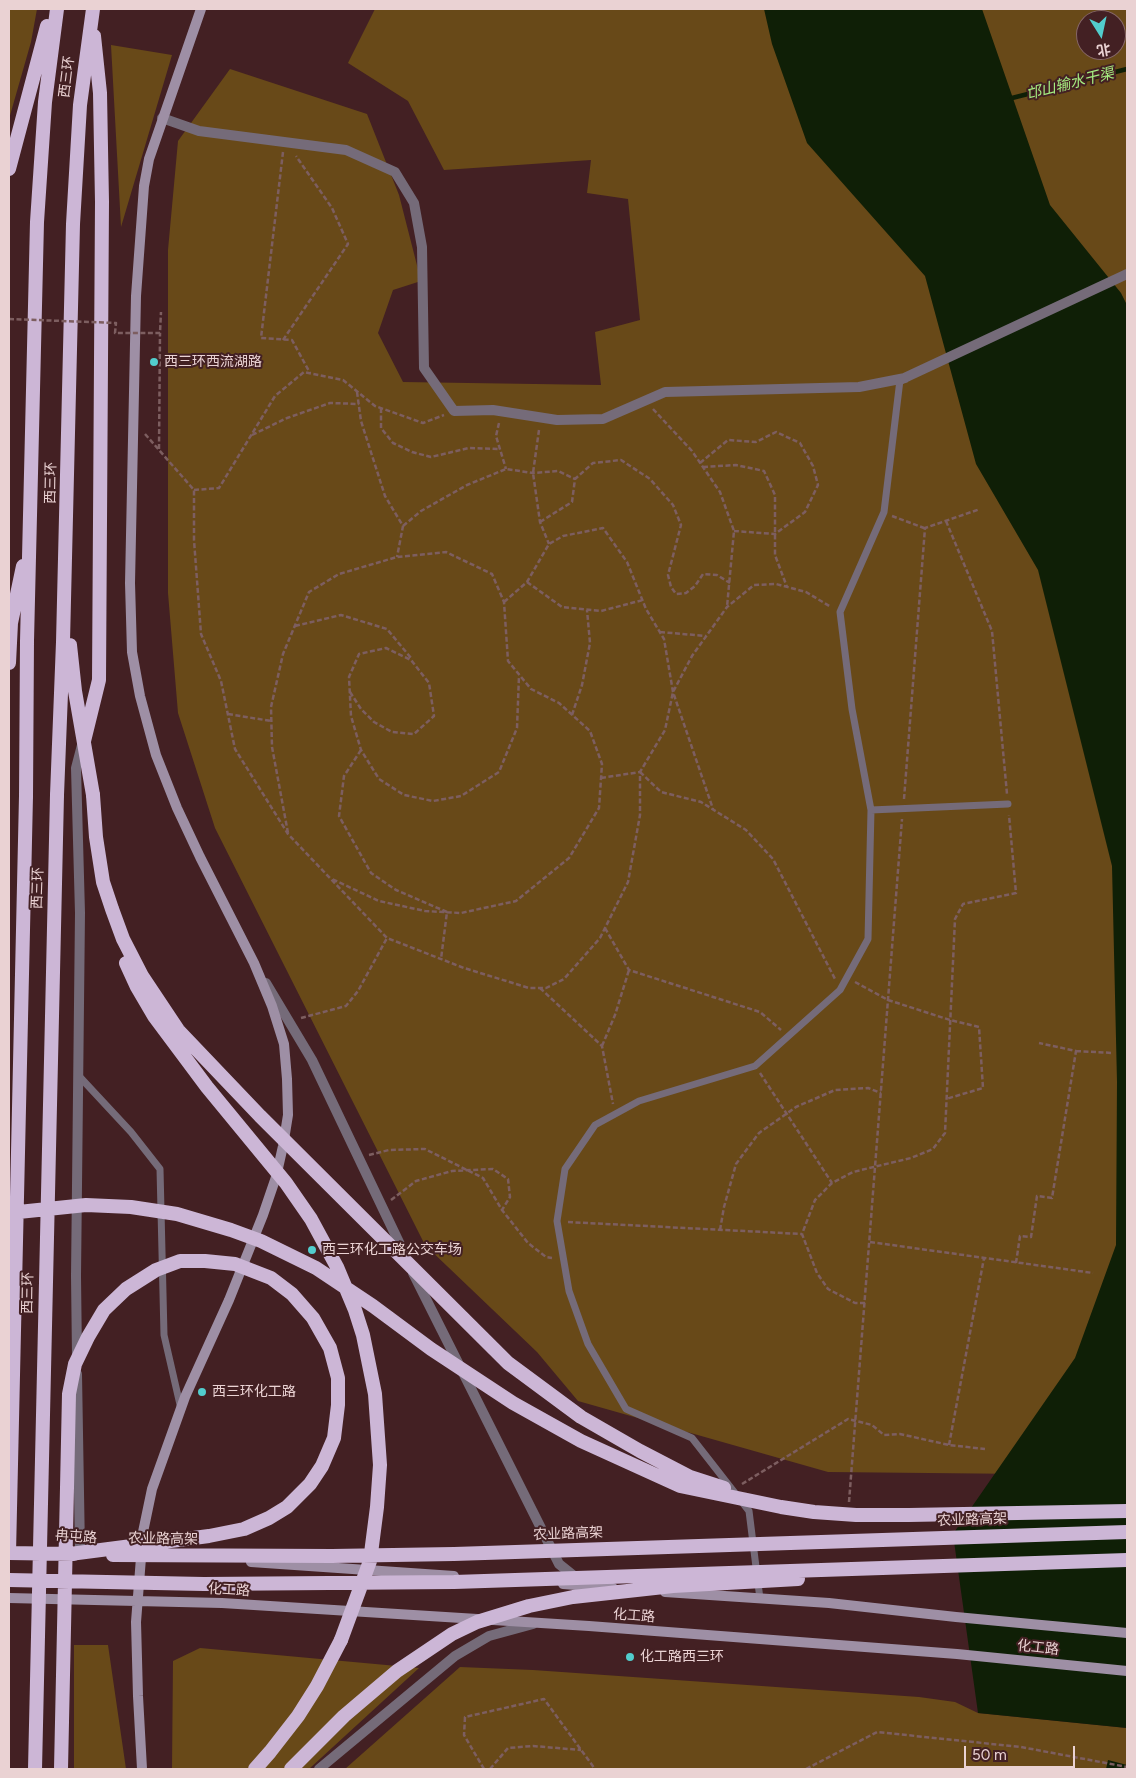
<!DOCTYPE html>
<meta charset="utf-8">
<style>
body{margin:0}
#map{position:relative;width:1136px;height:1778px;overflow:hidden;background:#432023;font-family:Figtree,"Noto Sans SC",sans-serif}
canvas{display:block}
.frame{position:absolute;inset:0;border:10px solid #ead2d3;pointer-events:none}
.north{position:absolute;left:1076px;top:10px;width:50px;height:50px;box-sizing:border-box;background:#432023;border:1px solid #866769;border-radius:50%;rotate:170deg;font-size:14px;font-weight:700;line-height:20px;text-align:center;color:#ead2d3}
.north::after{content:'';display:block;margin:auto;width:18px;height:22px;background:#52cdcd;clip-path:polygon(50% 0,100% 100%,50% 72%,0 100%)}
.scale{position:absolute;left:964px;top:1746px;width:111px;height:22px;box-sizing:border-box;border:2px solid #ead2d3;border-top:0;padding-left:6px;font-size:15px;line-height:18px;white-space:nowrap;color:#ead2d3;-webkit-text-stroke:4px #432023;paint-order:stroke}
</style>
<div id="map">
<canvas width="1136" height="1778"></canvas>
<div class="frame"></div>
<div class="north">北</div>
<div class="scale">50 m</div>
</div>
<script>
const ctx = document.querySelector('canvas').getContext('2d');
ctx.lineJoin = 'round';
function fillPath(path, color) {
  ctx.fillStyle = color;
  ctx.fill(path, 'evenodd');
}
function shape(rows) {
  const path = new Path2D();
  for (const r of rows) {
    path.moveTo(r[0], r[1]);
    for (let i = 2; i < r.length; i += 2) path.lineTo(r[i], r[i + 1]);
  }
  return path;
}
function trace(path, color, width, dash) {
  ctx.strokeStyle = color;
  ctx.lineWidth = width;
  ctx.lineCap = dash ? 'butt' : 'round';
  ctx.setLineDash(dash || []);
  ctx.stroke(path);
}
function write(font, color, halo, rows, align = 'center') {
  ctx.font = font + ' Figtree,"Noto Sans SC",sans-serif';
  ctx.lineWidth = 4;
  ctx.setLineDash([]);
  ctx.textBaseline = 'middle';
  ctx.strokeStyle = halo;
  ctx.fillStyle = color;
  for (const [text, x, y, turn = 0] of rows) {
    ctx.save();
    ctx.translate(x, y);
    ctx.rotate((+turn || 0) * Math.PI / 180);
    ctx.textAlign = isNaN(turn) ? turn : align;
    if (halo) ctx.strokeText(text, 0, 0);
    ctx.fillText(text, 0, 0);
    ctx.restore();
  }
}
const green = shape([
 [9,9,37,9,31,42,9,119],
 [375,9,1127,9,1127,1475,828,1472,578,1401,537,1352,425,1245,215,828,178,713,168,593,168,250,178,141,230,69,367,114,399,195,421,281,393,290,378,333,403,382,601,385,595,332,640,320,628,199,587,193,591,160,444,170,408,101,348,63],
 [1086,20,1116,20,1116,50,1086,50],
 [111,45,172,55,121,227],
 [74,1645,108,1645,126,1769,74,1769],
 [200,1648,419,1668,309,1769,172,1769,173,1661],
 [460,1667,533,1670,919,1697,955,1702,978,1713,1127,1728,1127,1769,345,1769]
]);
const water = shape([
 [764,9,982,9,1050,205,1121,293,1127,305,1127,1728,978,1713,953,1534,1075,1358,1116,1245,1117,1082,1112,866,1038,570,976,464,925,276,807,143,772,44],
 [1108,1760,1127,1765,1127,1769,1106,1769]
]);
const stream = shape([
 [1012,98,1127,69]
]);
const path = shape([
 [283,152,261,338,292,340,310,373],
 [283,340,348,244,332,208,296,156],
 [357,392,361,421,385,496,403,526,397,557],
 [381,408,381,428,393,443,412,452,431,457,469,448,500,449],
 [653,409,692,451,720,492,734,531,727,607],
 [499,423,496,436,506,469],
 [539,430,533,473,540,522,549,544],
 [145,434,194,490,194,540,201,634,221,681,235,749,288,834,387,938,464,968,529,988,546,988,564,979,600,938,628,882,640,815,640,772,665,730,673,692,692,656,727,607,754,585,776,584,806,592,831,607],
 [252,435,287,418,330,403,359,404],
 [159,449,160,333],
 [700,463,728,440,756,442,776,432,800,443,813,466,818,485,805,512,775,534,734,531],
 [703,467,736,465,764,471,775,495,775,555,787,587],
 [194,490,219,488,275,396,304,372,343,380,375,406,423,423,444,415],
 [892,516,924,528],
 [946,521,992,631,1007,794],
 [540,522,572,502,575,479,593,463,621,460,650,479,673,505,681,525,668,575,671,587,676,594,686,593,695,586,703,574,717,575,730,583],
 [403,526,421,511,467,485,506,469,533,473,558,471,575,479],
 [527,582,562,607,601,611,643,600],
 [504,602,527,582,549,544,563,536,603,528,627,562,646,609,664,639,673,692,713,809],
 [295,626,341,615,387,629,411,658],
 [660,632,706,636],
 [350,692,361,709,374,722,392,732,414,734,434,716,429,683,411,660,386,648,359,654,349,677,351,716,361,750,379,779,404,795,433,801,461,796,499,772,517,728,519,676],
 [228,714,271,721],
 [572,715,582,685,590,643,587,610],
 [361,750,344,776,339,816,371,873,396,890,447,912,441,959],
 [640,772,661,792,701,802,746,830,773,859,835,979],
 [601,778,640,772],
 [904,799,925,528,980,509],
 [288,833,272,747,271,707,283,654,309,592,339,574,397,557,446,552,492,574,504,602,508,661,531,689,559,703,590,731,602,764,599,808,569,858,516,901,461,913,425,911,379,901,332,879],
 [605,928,629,970,760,1012,781,1030],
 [855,982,888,1000,950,1020,979,1027,983,1088,946,1099],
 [540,988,602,1046,613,1104],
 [301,1018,346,1006,358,991,387,938],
 [602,1046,615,1015,629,970],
 [1076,1051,1113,1053],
 [760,1073,832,1183],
 [369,1155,389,1150,425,1149,483,1178,502,1210,528,1243,546,1257,552,1258],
 [391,1200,416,1181,452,1171,493,1169,508,1179,510,1197,502,1210],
 [568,1222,802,1234],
 [720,1230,724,1207,736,1164,759,1133,796,1107,835,1090,868,1088,881,1093],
 [870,1242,1093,1273],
 [1016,1263,1020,1236,1031,1237,1037,1196,1052,1198,1076,1051,1039,1043],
 [865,1303,855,1303,828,1289,817,1273,802,1234,815,1200,832,1183,853,1172,911,1158,933,1149,945,1133,955,919,963,904,1016,893,1009,815],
 [949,1445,984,1258],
 [742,1484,848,1419,872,1425,884,1435,900,1434,949,1445,985,1449],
 [849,1502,902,819],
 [484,1769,464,1735,465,1717,544,1699,595,1769],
 [490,1769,508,1748,533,1746,581,1750],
 [806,1769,877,1732,1021,1747,1127,1767]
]);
const service = shape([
 [871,810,1008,804],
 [78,1075,131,1132,160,1169,164,1335,181,1409],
 [760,1599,749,1511,692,1438,626,1409,588,1344,569,1291,557,1221,565,1169,595,1125,639,1101,755,1066,840,990,868,939,871,810,852,709,840,612,884,512,900,380]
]);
const minor = shape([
 [162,118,199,131,346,150,395,172,414,203,422,247,424,368,454,411,493,410,557,420,603,419,665,392,859,387,905,378],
 [900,380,1127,274],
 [266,983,312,1060,406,1257],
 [413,1273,559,1564,574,1576,579,1579],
 [77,1357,76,1276,80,913,76,768,82,745],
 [77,1374,80,1551],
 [319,1769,455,1656,489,1636,533,1624]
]);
const secondary = shape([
 [251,1562,454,1576],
 [563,1584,613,1588],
 [665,1592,829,1603,956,1617,1127,1633],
 [9,1598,222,1603,589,1626,957,1654,1127,1671],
 [142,1769,138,1696,136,1622,143,1532,152,1489,185,1397,229,1300,263,1215,276,1177,283,1146,288,1115,287,1079,284,1044,272,1006,254,963,200,857,177,808,156,755,140,696,132,652,130,583,136,296,144,186,149,159,201,9]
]);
const trunk = shape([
 [9,169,47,26],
 [70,645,75,691,93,795],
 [9,663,11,623,23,566],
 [84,741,99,680,102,202,100,93,94,36],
 [57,795,63,642,73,224,80,105,93,9],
 [26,796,27,641,37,222,45,102,57,9],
 [255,1769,270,1752,298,1716,317,1686,341,1640]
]);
const pathBridge = shape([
 [9,319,116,323,115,333,160,333,161,312]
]);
const trunkBridge = shape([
 [93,795,96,837,103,882,112,909,123,939,142,976,178,1030,260,1116,508,1363,581,1417,640,1451,690,1477,724,1488],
 [126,963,137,987,154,1016,207,1087,286,1183,311,1219,337,1267,355,1310,363,1335,375,1394,380,1465,377,1507,370,1561,341,1640],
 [9,1213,86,1205,131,1207,177,1214,231,1230,261,1241,316,1268,373,1306,431,1349,513,1403,581,1441,680,1486,781,1507,814,1512,856,1515,909,1515,1127,1511],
 [9,1553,74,1554],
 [9,1553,26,796],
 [113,1555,332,1556,454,1554,1127,1532],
 [9,1580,204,1584,454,1582,1127,1560],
 [35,1769,57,795],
 [61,1769,69,1394,75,1364,88,1337,104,1310,126,1289,156,1270,180,1261,205,1261,235,1264,271,1278,292,1294,313,1318,330,1348,338,1378,338,1405,334,1438,322,1466,310,1484,287,1507,269,1518,244,1529,209,1536,70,1554],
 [291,1769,344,1716,397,1671,452,1634,477,1622,529,1606,573,1597,673,1586,798,1579]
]);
const markers = [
 [154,362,5,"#52cdcd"],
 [312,1250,5,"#52cdcd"],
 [202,1392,5,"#52cdcd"],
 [630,1657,5,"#52cdcd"]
];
const streetNames = [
 ["西三环",67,77,-83],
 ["西三环",51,483,-89],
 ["西三环",38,888,-88],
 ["西三环",28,1293,-89],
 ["农业路高架",972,1520,-2],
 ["农业路高架",568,1534,-2],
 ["冉屯路",76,1537,4],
 ["农业路高架",163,1539,1],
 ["化工路",229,1590,3],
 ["化工路",634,1616,4],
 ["化工路",1038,1648,6]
];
const poiNames = [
 ["西三环西流湖路",164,362],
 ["西三环化工路公交车场",322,1250],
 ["西三环化工路",212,1392],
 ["化工路西三环",640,1657]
];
const waterNames = [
 ["邙山输水干渠",1070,84,-14]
];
fillPath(green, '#684918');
fillPath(water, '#0f1f06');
trace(stream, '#0f1f06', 4.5);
trace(path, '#7d5e60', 2.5, [5, 2.5]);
trace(service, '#756b79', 7);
trace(minor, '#756b79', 10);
trace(secondary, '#9e8fa5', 10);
trace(trunk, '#ccb6d6', 14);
trace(pathBridge, '#7d5e60', 2.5, [5, 2.5]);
trace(trunkBridge, '#ccb6d6', 14);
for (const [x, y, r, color] of markers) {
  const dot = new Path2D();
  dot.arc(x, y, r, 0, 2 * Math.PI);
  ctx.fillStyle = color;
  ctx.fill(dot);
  trace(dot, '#432023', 2);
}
write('14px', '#ead2d3', '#432023', streetNames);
write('14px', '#ead2d3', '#432023', poiNames, 'left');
write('italic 15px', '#a5ec80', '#432023', waterNames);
</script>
